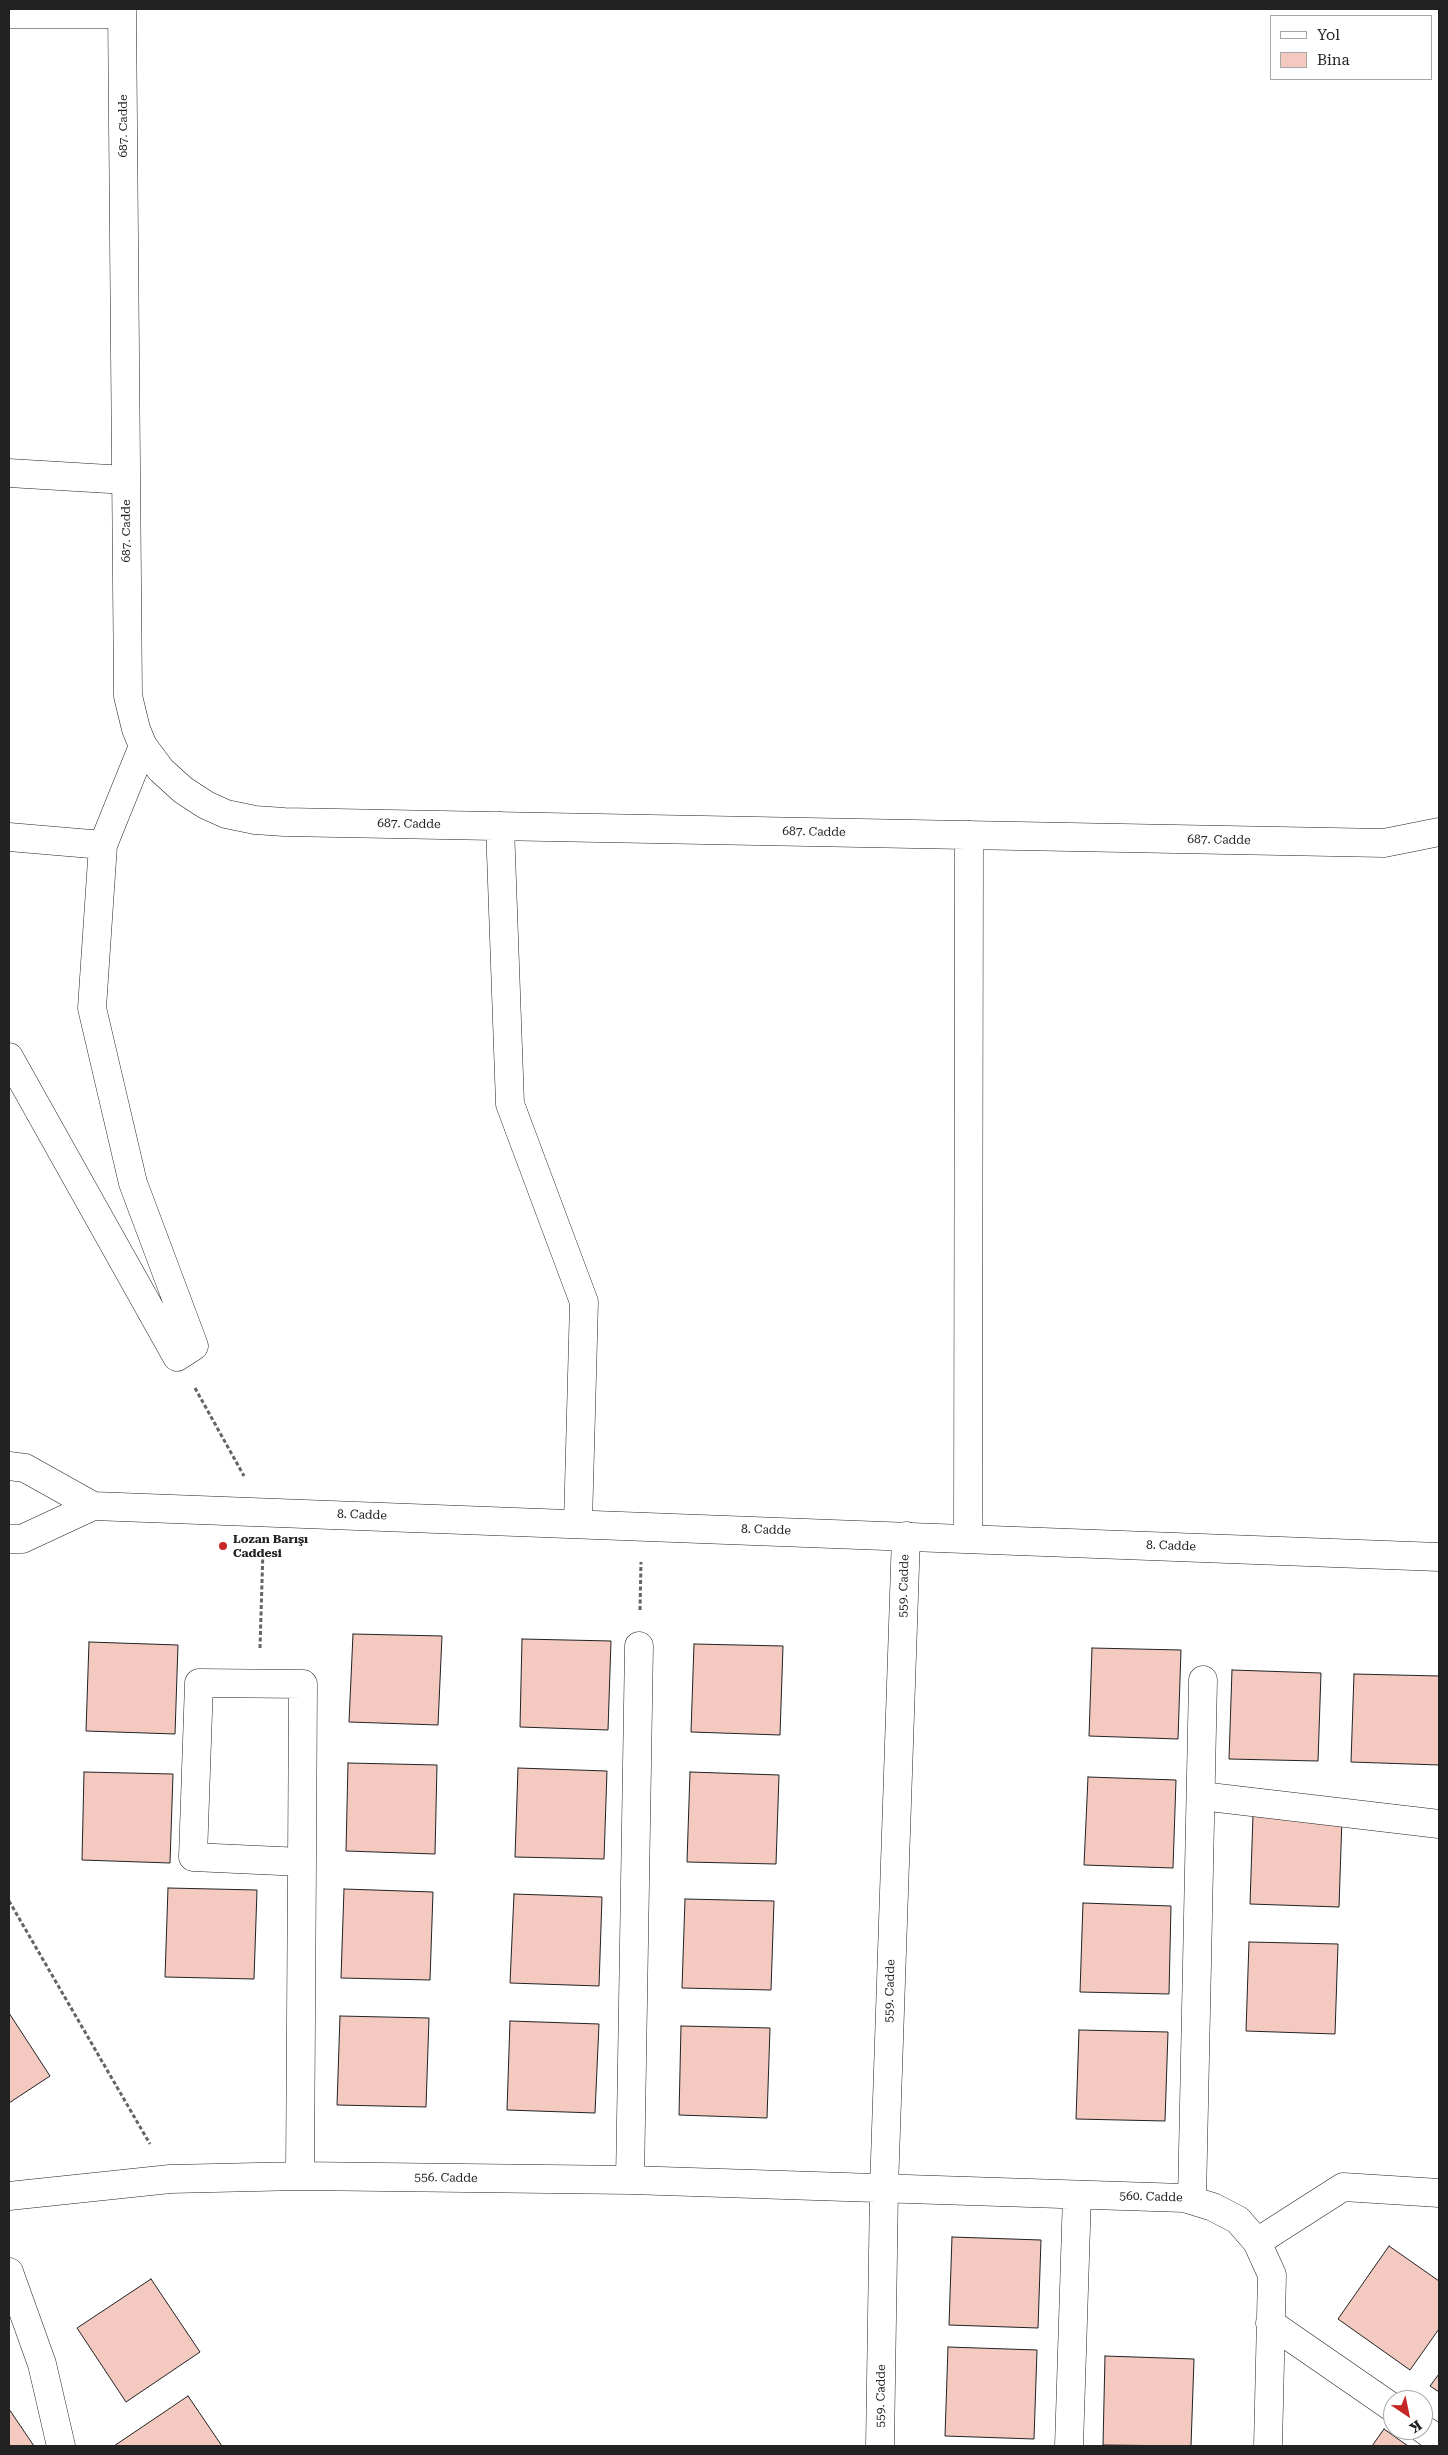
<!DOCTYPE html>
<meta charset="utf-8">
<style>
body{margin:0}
#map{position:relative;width:1448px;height:2455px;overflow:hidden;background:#fff;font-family:"Roboto Serif",serif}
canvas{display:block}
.frame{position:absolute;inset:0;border:10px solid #222;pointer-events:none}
.legend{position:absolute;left:1270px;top:15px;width:162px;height:65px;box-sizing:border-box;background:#fff;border:1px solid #a7a7a7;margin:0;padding:6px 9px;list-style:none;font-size:15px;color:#222}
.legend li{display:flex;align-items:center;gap:10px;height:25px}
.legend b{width:25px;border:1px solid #a7a7a7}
.north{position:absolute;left:1383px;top:2390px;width:50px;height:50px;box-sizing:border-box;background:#fff;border:1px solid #a7a7a7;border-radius:50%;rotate:146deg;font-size:14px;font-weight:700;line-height:20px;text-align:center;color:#222}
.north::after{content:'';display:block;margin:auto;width:18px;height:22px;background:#c62828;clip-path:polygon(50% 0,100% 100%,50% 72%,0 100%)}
</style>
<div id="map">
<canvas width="1448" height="2455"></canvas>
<div class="frame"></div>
<ul class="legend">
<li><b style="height:6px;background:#fff"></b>Yol</li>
<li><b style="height:14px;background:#f3c9c0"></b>Bina</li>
</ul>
<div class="north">K</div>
</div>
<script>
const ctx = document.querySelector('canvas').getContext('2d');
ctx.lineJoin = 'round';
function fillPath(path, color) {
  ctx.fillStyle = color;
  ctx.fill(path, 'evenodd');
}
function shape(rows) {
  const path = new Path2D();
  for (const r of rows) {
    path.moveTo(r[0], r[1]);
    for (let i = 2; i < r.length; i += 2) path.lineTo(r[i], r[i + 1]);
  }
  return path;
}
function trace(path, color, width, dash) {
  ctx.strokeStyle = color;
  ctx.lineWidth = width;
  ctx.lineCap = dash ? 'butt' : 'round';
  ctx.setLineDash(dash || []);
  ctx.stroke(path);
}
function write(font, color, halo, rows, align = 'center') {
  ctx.font = font + ' "Roboto Serif",serif';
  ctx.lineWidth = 4;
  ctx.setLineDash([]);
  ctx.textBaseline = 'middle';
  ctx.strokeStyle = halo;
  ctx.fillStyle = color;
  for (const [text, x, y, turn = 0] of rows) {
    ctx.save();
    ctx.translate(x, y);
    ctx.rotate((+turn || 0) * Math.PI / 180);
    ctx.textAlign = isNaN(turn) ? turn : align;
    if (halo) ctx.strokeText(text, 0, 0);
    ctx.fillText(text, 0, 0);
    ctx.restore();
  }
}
const building = shape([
 [353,1634,442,1636,438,1725,349,1722,353,1634],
 [522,1639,611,1641,608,1730,520,1727,522,1639],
 [89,1642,178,1645,175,1734,86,1731,89,1642],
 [694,1644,783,1646,780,1735,691,1732,694,1644],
 [1092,1648,1181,1650,1178,1739,1089,1736,1092,1648],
 [1232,1670,1321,1673,1318,1761,1229,1759,1232,1670],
 [1354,1674,1439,1676,1439,1765,1351,1762,1354,1674],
 [348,1763,437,1765,435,1854,346,1851,348,1763],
 [518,1768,607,1771,604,1859,515,1857,518,1768],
 [84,1772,173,1774,170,1863,82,1860,84,1772],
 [690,1772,779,1775,776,1864,687,1862,690,1772],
 [1088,1777,1176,1780,1173,1868,1084,1865,1088,1777],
 [1253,1815,1342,1818,1339,1907,1250,1904,1253,1815],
 [168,1888,257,1890,254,1979,165,1977,168,1888],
 [344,1889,433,1892,430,1980,341,1978,344,1889],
 [514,1894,602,1897,599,1986,510,1983,514,1894],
 [685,1899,774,1901,771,1990,682,1988,685,1899],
 [1083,1903,1171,1906,1169,1994,1080,1992,1083,1903],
 [1249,1942,1338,1944,1335,2034,1246,2031,1249,1942],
 [9,2013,50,2076,9,2103,9,2013],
 [340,2016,429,2018,426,2107,337,2105,340,2016],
 [510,2021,599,2024,595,2113,507,2110,510,2021],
 [681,2026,770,2028,767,2118,679,2115,681,2026],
 [1079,2030,1168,2032,1165,2121,1076,2119,1079,2030],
 [952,2237,1041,2240,1038,2328,949,2325,952,2237],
 [1389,2246,1439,2281,1439,2329,1410,2370,1338,2319,1389,2246],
 [151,2279,200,2352,126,2402,77,2328,151,2279],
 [948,2347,1037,2350,1034,2439,945,2436,948,2347],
 [1105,2356,1194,2359,1191,2446,1103,2445,1105,2356],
 [1439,2374,1439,2392,1430,2386,1439,2374],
 [188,2396,222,2446,114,2446,188,2396],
 [9,2409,34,2446,9,2446,9,2409],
 [1384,2429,1408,2446,1372,2446,1384,2429]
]);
const path = shape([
 [195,1388,244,1476],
 [640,1610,641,1562],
 [260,1648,263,1549],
 [9,1901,150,2144]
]);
const minor = shape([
 [122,9,128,696,136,729,143,746,161,770,183,790,206,805,226,814,255,820,284,822,1384,843,1439,832],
 [9,14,122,14],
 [9,473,126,480],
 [500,826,510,1104,584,1302,578,1523],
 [9,837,103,845],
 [9,1057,177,1357,194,1346,133,1183,92,1008,103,845,143,746],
 [968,1538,969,835],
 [1201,1796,1439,1824],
 [300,2176,302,1862,303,1684,199,1683,193,1857,302,1862],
 [630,2180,639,1646],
 [9,2196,170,2179,300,2176,630,2180,1184,2198,1213,2207,1238,2220,1257,2242,1272,2275,1268,2446],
 [1192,2199,1203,1680],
 [1257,2242,1343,2187,1439,2193],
 [9,2272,42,2364,61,2446],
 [1270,2323,1393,2408],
 [1423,2429,1439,2440],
 [880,2446,884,2189,906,1536],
 [1069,2446,1077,2195]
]);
const major = shape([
 [9,1466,25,1468,93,1506],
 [9,1539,22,1539,93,1506,1439,1557]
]);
const markers = [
 [223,1546,5,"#c62828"]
];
const streetNames = [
 ["687. Cadde",123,126,-90],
 ["687. Cadde",126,531,-90],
 ["687. Cadde",409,824,1],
 ["687. Cadde",814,832,1],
 ["687. Cadde",1219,840,1],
 ["8. Cadde",362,1515,2],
 ["8. Cadde",766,1530,2],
 ["8. Cadde",1171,1546,2],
 ["559. Cadde",904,1586,-88],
 ["559. Cadde",890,1991,-88],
 ["556. Cadde",446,2178,1],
 ["560. Cadde",1151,2197,2],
 ["559. Cadde",881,2396,-89]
];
const poiNames = [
 ["Lozan Barışı",233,1539],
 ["Caddesi",233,1553]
];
fillPath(building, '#f3c9c0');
trace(building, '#222', 1);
trace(minor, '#222', 29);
trace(major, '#222', 29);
trace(path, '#646464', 3, [4, 2.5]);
trace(minor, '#fff', 28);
trace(major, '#fff', 28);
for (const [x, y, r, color] of markers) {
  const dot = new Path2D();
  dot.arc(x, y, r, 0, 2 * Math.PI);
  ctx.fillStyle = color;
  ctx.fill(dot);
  trace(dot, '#fff', 2);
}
write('12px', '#222', '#fff', streetNames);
write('bold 12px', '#222', '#fff', poiNames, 'left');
</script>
